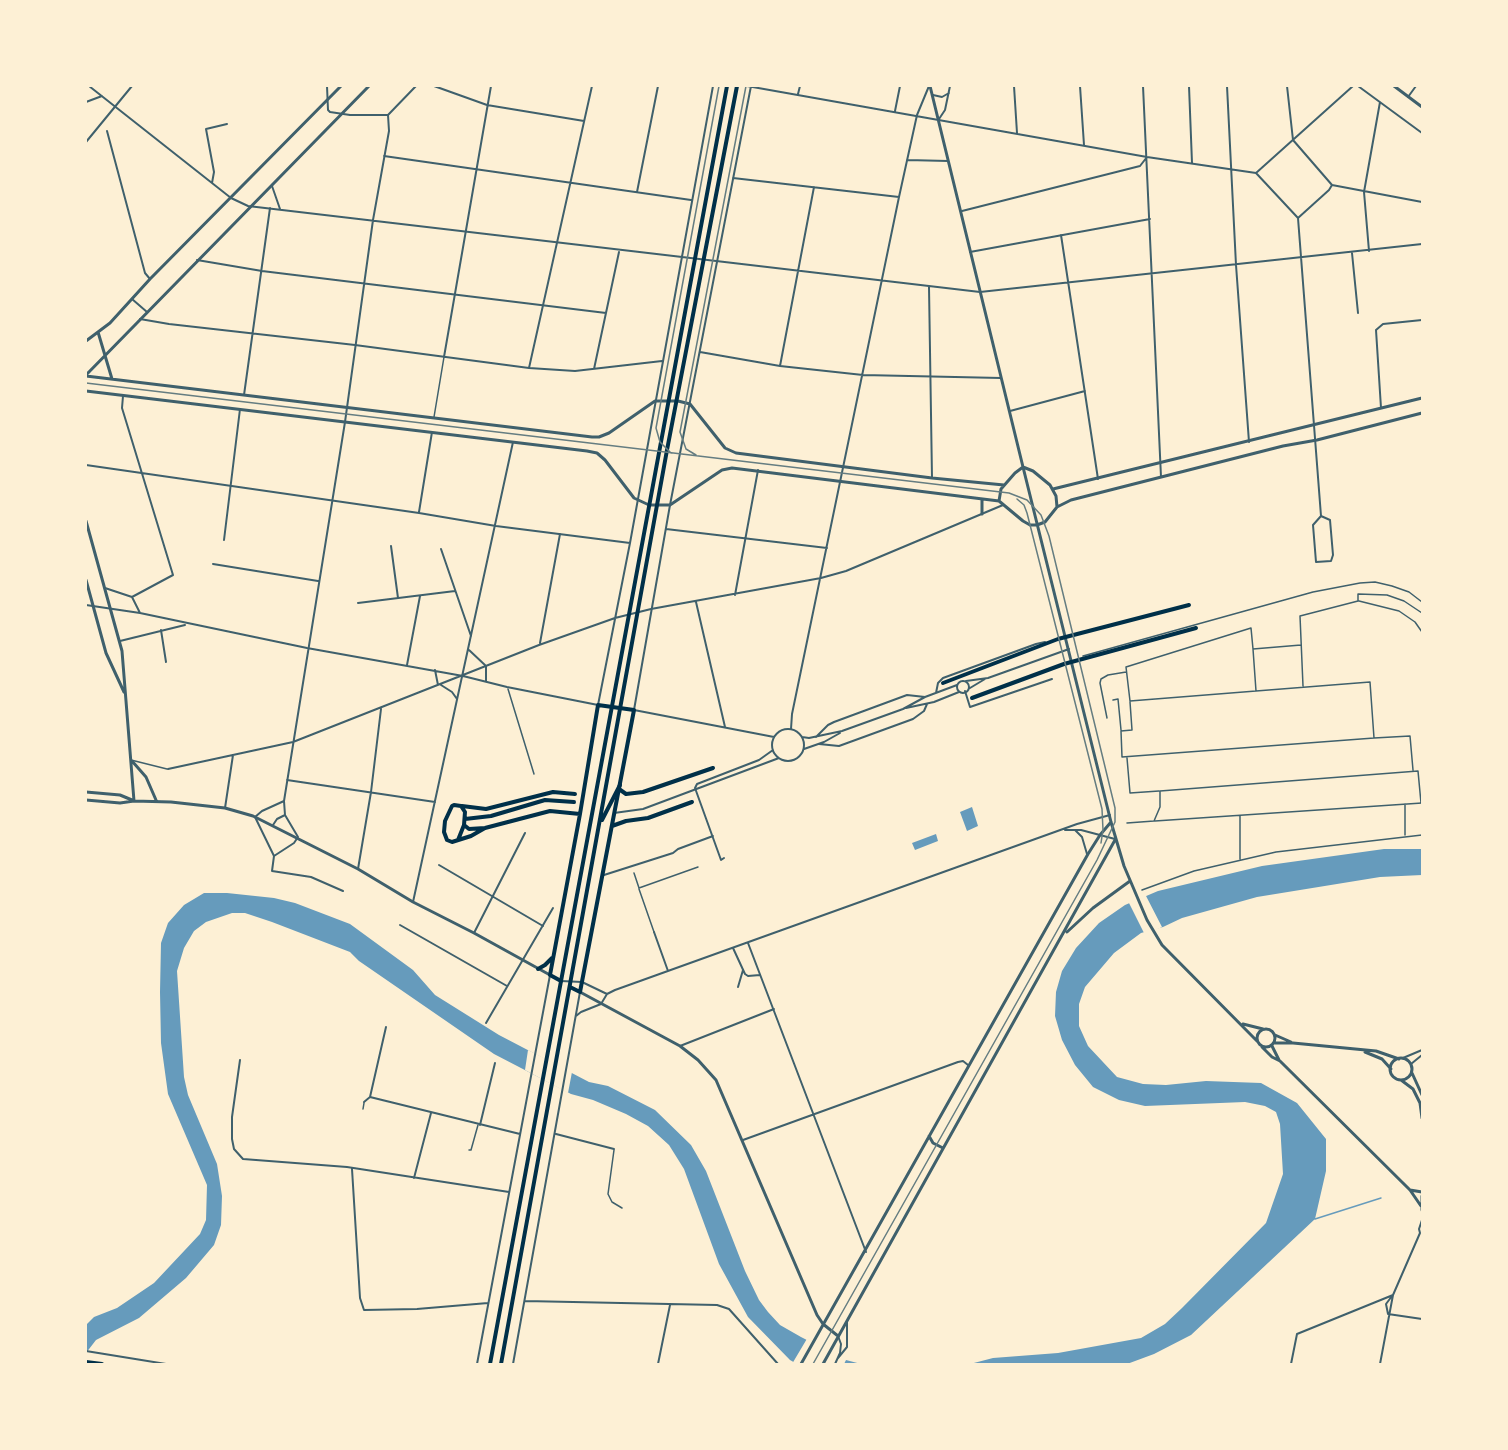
<!DOCTYPE html>
<style>
body{margin:0}
#map{position:relative;width:1508px;height:1450px;overflow:hidden;background:#fdf0d5;font-family:"IBM Plex Sans",sans-serif}
canvas{display:block}
.frame{position:absolute;inset:0;border:87px solid #fdf0d5;pointer-events:none}
</style>
<div id="map">
<canvas width="1508" height="1450"></canvas>
<div class="frame"></div>
</div>
<script>
const ctx = document.querySelector('canvas').getContext('2d');
ctx.lineJoin = 'round';
function fillPath(path, color) {
  ctx.fillStyle = color;
  ctx.fill(path, 'evenodd');
}
function shape(rows) {
  const path = new Path2D();
  for (const r of rows) {
    if (r.length === 3) {
      path.moveTo(r[0] + r[2], r[1]);
      path.arc(r[0], r[1], r[2], 0, 2 * Math.PI);
      continue;
    }
    path.moveTo(r[0], r[1]);
    for (let i = 2; i < r.length; i += 2) path.lineTo(r[i], r[i + 1]);
  }
  return path;
}
function trace(path, color, width, dash) {
  ctx.strokeStyle = color;
  ctx.lineWidth = width;
  ctx.lineCap = dash ? 'butt' : 'round';
  ctx.setLineDash(dash || []);
  ctx.stroke(path);
}
const water = shape([
 [972,807,978,826,967,831,960,812],
 [936,834,938,841,915,850,912,843],
 [1384,849,1422,849,1422,875,1380,877,1257,897,1182,918,1163,927,1141,933,1114,953,1085,987,1079,1004,1079,1026,1088,1046,1117,1077,1143,1084,1166,1085,1206,1081,1261,1083,1297,1103,1326,1139,1326,1171,1315,1219,1191,1335,1154,1354,1127,1364,970,1364,993,1358,1058,1353,1141,1338,1165,1324,1182,1308,1266,1223,1283,1174,1280,1124,1276,1112,1265,1106,1245,1102,1145,1106,1119,1100,1093,1087,1075,1065,1062,1040,1055,1016,1056,992,1062,971,1076,948,1099,923,1125,905,1158,891,1262,866],
 [204,893,227,893,274,898,295,903,350,924,413,970,435,995,499,1035,589,1082,608,1086,655,1110,691,1145,706,1171,745,1271,759,1300,768,1312,780,1325,801,1337,846,1360,861,1364,797,1364,790,1360,748,1317,719,1264,684,1169,669,1145,648,1126,626,1114,593,1100,571,1094,494,1054,359,961,350,952,272,922,245,913,232,913,206,922,194,931,184,948,177,971,184,1077,188,1095,217,1164,222,1196,221,1225,214,1245,186,1278,139,1318,96,1340,86,1353,86,1325,94,1317,117,1308,154,1283,200,1234,206,1220,207,1185,168,1094,161,1043,160,992,161,943,168,923,184,905]
]);
const pier = shape([
 [1145,894,1162,927,1145,935,1128,901],
 [528,1050,572,1072,568,1093,525,1070],
 [808,1337,847,1358,844,1364,792,1364]
]);
const stream = shape([
 [1315,1219,1381,1198]
]);
const service = shape([
 [508,689,534,774],
 [639,889,654,932],
 [363,1109,364,1103],
 [469,1150,471,1150,478,1125],
 [614,1150,608,1194,612,1202,622,1208],
 [1204,1364,1205,1364]
]);
const pedestrian = shape([
 [434,417,444,357],
 [1359,601,1399,611,1415,622,1422,632],
 [1253,649,1256,691,1130,701,1126,667,1251,628,1253,649,1301,645],
 [1083,656,1313,592,1360,583,1375,582,1392,586,1409,592,1422,602],
 [1303,686,1300,616,1358,601,1358,594,1387,595,1404,601,1422,613],
 [1256,691,1370,682,1374,738,1410,736,1413,770],
 [1113,700,1118,699,1121,730],
 [1130,702,1132,730,1121,731,1122,757,1374,738],
 [1107,718,1100,683,1101,679,1108,675,1126,672],
 [1127,758,1130,793,1159,791],
 [131,760,167,769],
 [1405,804,1405,835],
 [1240,816,1240,859],
 [1155,821,1422,803],
 [1127,823,1154,821,1160,807,1160,791,1418,771,1421,803],
 [634,873,639,888,698,867],
 [1142,890,1194,871,1276,852,1422,835]
]);
const minor = shape([
 [89,86,231,198,248,206,980,292,1422,244],
 [327,86,328,110,330,112,350,115,388,115,416,86],
 [434,86,487,105,584,121],
 [747,86,1147,157,1256,173],
 [751,86,670,505,634,710,774,737],
 [1014,86,1017,133],
 [1080,86,1084,145],
 [1143,86,1161,477],
 [1189,86,1192,163],
 [1227,86,1236,265,1249,442],
 [1287,86,1293,140],
 [1358,86,1422,133],
 [798,94,800,86],
 [933,95,942,97,949,93],
 [1408,97,1416,86],
 [86,102,102,96],
 [895,111,900,86],
 [939,119,945,110,950,86],
 [107,131,145,273,150,279],
 [1293,140,1332,185,1329,190,1298,218,1256,173,1353,86],
 [86,142,132,86],
 [384,156,691,200],
 [907,160,948,161],
 [733,178,899,197],
 [212,183,214,172,206,129,227,124],
 [1332,185,1422,202],
 [272,186,280,209],
 [637,192,658,86],
 [962,211,1140,166,1147,157],
 [1298,218,1321,516,1313,525,1316,562,1331,561,1333,555,1330,520,1321,516],
 [1061,235,1098,479],
 [1369,251,1364,192,1380,102],
 [970,252,1150,219],
 [1352,253,1358,313],
 [197,260,262,271,606,313],
 [929,287,932,478],
 [132,299,147,312],
 [140,319,169,324,355,345,529,368,575,371,662,361],
 [700,352,780,366,863,375,1001,378],
 [444,357,491,86],
 [780,366,814,187],
 [529,368,592,86],
 [594,369,619,252],
 [244,395,270,208],
 [1381,408,1376,330,1383,324,1422,320],
 [1010,411,1085,391],
 [86,465,419,513,496,526,630,543],
 [419,512,432,432],
 [666,529,827,548],
 [224,540,240,409],
 [391,546,398,598],
 [441,549,471,636],
 [213,564,318,581],
 [105,588,132,597,173,575,122,408,123,396],
 [735,595,758,470],
 [132,597,140,613],
 [696,602,725,727],
 [358,603,455,591],
 [86,605,140,613,307,648,463,676,507,687,598,705,630,543,713,86],
 [161,630,166,662],
 [120,641,185,625],
 [540,643,560,534],
 [469,650,486,666],
 [407,665,420,596],
 [486,666,486,681],
 [435,670,438,685],
 [966,681,988,678,1069,649],
 [963,687,6],
 [441,685,452,692,457,699],
 [970,688,985,679],
 [965,691,970,707,1052,679],
 [936,693,938,683,943,678,1036,644,1045,642],
 [906,708,934,702,959,692],
 [791,729,792,714,899,197,917,115,929,86],
 [788,745,16],
 [802,737,809,738,842,731,903,709,925,697,957,685],
 [816,737,828,725,834,722,907,695,925,697],
 [819,744,839,746,913,719,924,711,927,704],
 [804,749,824,742,840,733],
 [168,769,293,742,539,645,615,618,651,609,821,578,846,571,1003,505],
 [287,780,435,802],
 [284,801,262,811,255,817,274,856,294,843,298,837,285,815],
 [225,808,233,755],
 [614,813,643,809,779,758],
 [273,825,277,819,285,815,284,801,345,422,373,220,389,131,388,115],
 [1065,830,1081,830,1115,839],
 [1075,830,1082,837,1087,854],
 [274,856,272,871,311,877,343,891],
 [724,858,721,860,695,788,697,784,759,760,773,750],
 [439,865,543,926],
 [358,869,371,792,381,709],
 [604,875,673,853,678,849,713,836],
 [413,902,513,442],
 [400,925,507,986],
 [654,932,668,971],
 [474,933,525,833],
 [748,943,866,1252],
 [733,948,745,974,748,976,760,975],
 [561,981,582,982,607,994],
 [738,987,743,970],
 [576,1016,581,1012,601,1004,607,994,615,990,1077,824,1110,815],
 [486,1023,553,908],
 [680,1046,774,1009],
 [1403,1058,1422,1050],
 [240,1060,232,1117,232,1139,234,1149,243,1159,347,1167,509,1192],
 [1411,1064,1422,1055],
 [370,1097,520,1134],
 [364,1102,370,1097,386,1027],
 [480,1125,495,1063],
 [556,1134,614,1149],
 [743,1140,958,1062,963,1061,968,1065],
 [352,1169,360,1298,364,1310,417,1309,488,1303],
 [414,1178,431,1113],
 [525,1301,717,1305,729,1309,778,1364],
 [1388,1314,1422,1319],
 [1388,1314,1386,1304,1392,1296],
 [86,1351,166,1364],
 [838,1358,847,1347,847,1322],
 [477,1364,550,975],
 [513,1364,580,992],
 [658,1364,670,1305],
 [835,1364,840,1353,841,1344,838,1336],
 [1291,1364,1297,1334,1393,1295],
 [1380,1364,1393,1295,1420,1233,1419,1229,1422,1220]
]);
const tertiary = shape([
 [930,86,1023,467,1111,822,1124,866,1147,920,1162,945,1257,1041],
 [1394,86,1422,107],
 [98,332,112,379],
 [86,341,110,323,150,279,341,86],
 [86,375,369,86],
 [86,376,592,437,599,437,609,433,655,401,678,401,690,404,725,448,736,453,932,478,1004,485],
 [86,391,587,451,597,453,605,460,634,498,649,505,670,505,722,470,732,468,999,501],
 [1023,467,1015,473,1001,489,999,501,1023,521,1030,525,1037,525,1045,522,1057,507,1071,500,1283,446,1317,440,1422,413],
 [1023,467,1033,471,1050,485,1056,496,1057,507],
 [1053,489,1422,398],
 [982,514,982,499],
 [86,521,122,651,134,801],
 [86,580,106,653,124,692],
 [132,761,146,777,156,800],
 [86,792,120,795,132,800],
 [86,800,120,803,134,801,171,802,225,808,253,816,358,869,413,902,474,933,550,975],
 [1067,932,1093,908,1130,881],
 [580,992,680,1046,698,1060,716,1080,817,1315,823,1324,838,1336],
 [1243,1024,1263,1029],
 [1266,1038,9],
 [1275,1035,1291,1042],
 [1274,1043,1293,1043,1376,1051,1399,1059],
 [1272,1046,1279,1060],
 [1262,1047,1272,1057,1280,1061,1410,1190,1421,1206],
 [1365,1052,1382,1059,1391,1069],
 [1401,1069,11],
 [1412,1073,1422,1095],
 [1401,1080,1413,1089,1420,1103,1422,1118],
 [929,1136,933,1143,943,1148],
 [1410,1190,1422,1192],
 [1422,1196,1422,1210],
 [801,1364,1088,854,1100,835,1111,822],
 [823,1364,1115,840]
]);
const secondary = shape([
 [943,683,1058,639,1189,605],
 [972,698,1064,664,1196,628],
 [619,789,626,794,643,792,713,768],
 [462,806,486,809,553,792,575,794],
 [465,819,491,816,545,800,574,802],
 [464,825,469,829,485,828,550,811,580,814],
 [612,826,626,821,648,818,692,802],
 [458,840,464,825,465,812,461,806,454,805,452,806,445,821,444,832,447,840,452,842,471,836,485,828],
 [538,969,545,965,552,958],
 [561,981,550,975,580,814,598,705,634,710,580,992,570,987]
]);
const primary = shape([
 [602,820,620,785],
 [86,1362,102,1364],
 [490,1364,727,86],
 [501,1364,667,450,737,86]
]);
const tram = shape([
 [86,383,1009,493,1027,500,1041,515,1049,536,1115,808,1115,822,1097,860,813,1364],
 [671,453,660,442,656,428,719,86],
 [696,455,686,449,680,432,746,86],
 [1017,499,1024,505,1027,513,1102,809,1103,830,1101,843]
]);
fillPath(water, '#669bbc');
fillPath(pier, '#fdf0d5');
trace(stream, '#669bbc', 1.5);
trace(service, '#3f606c', 1.5);
trace(pedestrian, '#3f606c', 1.5);
trace(minor, '#3f606c', 2);
trace(tertiary, '#3f606c', 3);
trace(secondary, '#003049', 4);
trace(primary, '#003049', 4);
trace(tram, '#657d81', 1.5);
</script>
